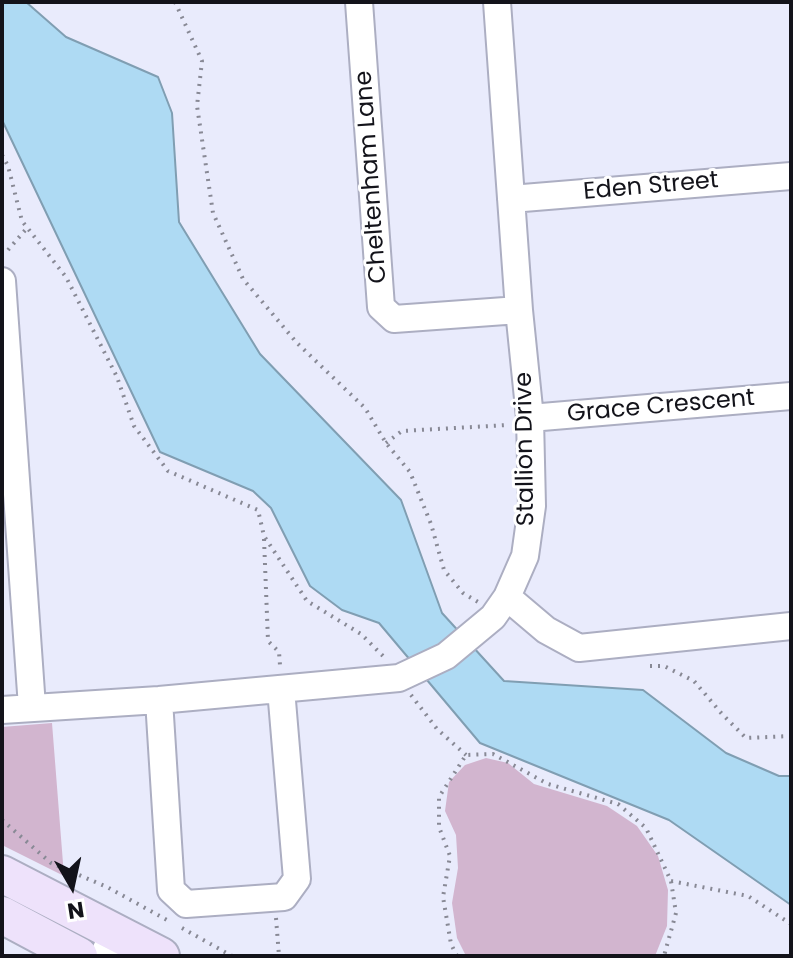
<!DOCTYPE html>
<style>
body{margin:0}
#map{position:relative;width:793px;height:958px;overflow:hidden;background:#e9ebfc;font-family:Poppins,sans-serif}
canvas{display:block}
.frame{position:absolute;inset:0;border:4px solid #13131a;pointer-events:none}
.north{position:absolute;left:32px;top:846px;width:80px;height:80px;-webkit-text-stroke:6px #fff;paint-order:stroke;rotate:171deg;font-size:22px;font-weight:700;line-height:32px;text-align:center;color:#13131a}
.north::after{content:'';display:block;margin:auto;width:28px;height:36px;background:#13131a;clip-path:polygon(50% 0,100% 100%,50% 72%,0 100%)}
</style>
<div id="map">
<canvas width="793" height="958"></canvas>
<div class="frame"></div>
<div class="north">N</div>
</div>
<script>
const ctx = document.querySelector('canvas').getContext('2d');
ctx.lineJoin = 'round';
function fillPath(path, color) {
  ctx.fillStyle = color;
  ctx.fill(path, 'evenodd');
}
function shape(rows) {
  const path = new Path2D();
  for (const r of rows) {
    path.moveTo(r[0], r[1]);
    for (let i = 2; i < r.length; i += 2) path.lineTo(r[i], r[i + 1]);
  }
  return path;
}
function trace(path, color, width, dash) {
  ctx.strokeStyle = color;
  ctx.lineWidth = width;
  ctx.lineCap = dash ? 'butt' : 'round';
  ctx.setLineDash(dash || []);
  ctx.stroke(path);
}
function write(font, color, halo, rows, align = 'center') {
  ctx.font = font + ' Poppins,sans-serif';
  ctx.lineWidth = 6;
  ctx.setLineDash([]);
  ctx.textBaseline = 'middle';
  ctx.strokeStyle = halo;
  ctx.fillStyle = color;
  for (const [text, x, y, turn = 0] of rows) {
    ctx.save();
    ctx.translate(x, y);
    ctx.rotate((+turn || 0) * Math.PI / 180);
    ctx.textAlign = isNaN(turn) ? turn : align;
    if (halo) ctx.strokeText(text, 0, 0);
    ctx.fillText(text, 0, 0);
    ctx.restore();
  }
}
const green = shape([
 [52,723,64,876,2,845,2,727],
 [486,758,508,763,534,784,607,806,637,826,658,856,668,890,667,926,655,956,466,956,457,938,452,903,458,868,456,835,445,811,449,782,465,765]
]);
const water = shape([
 [2,2,26,2,66,37,158,77,172,113,179,222,260,354,401,500,442,613,504,681,643,690,726,753,779,776,791,776,791,905,669,820,480,743,379,623,342,610,310,586,271,508,253,491,160,452,2,120,2,2]
]);
const path = shape([
 [175,2,202,61,197,106,213,213,243,279,297,343,365,408,386,443,410,472,431,524,444,570,463,593,478,602],
 [2,155,8,166,22,221,66,277,117,377,134,426,168,471,258,510,264,536,307,601,361,634,383,656],
 [8,250,27,228],
 [386,443,402,431,508,425],
 [264,539,268,641,279,652,280,665],
 [650,666,664,666,694,681,722,714,746,738,791,736],
 [411,695,437,729,466,755],
 [2,820,51,863,107,887,167,920],
 [671,881,748,896,791,924],
 [276,918,279,956],
 [182,928,232,956],
 [457,956,451,944,443,897,450,856,439,827,439,797,466,755,493,754,548,784,618,804,646,828,671,881,676,913,664,956]
]);
const minor = shape([
 [359,2,381,307,394,319,519,310],
 [511,199,791,176],
 [2,281,32,707],
 [530,418,791,396],
 [507,597,546,630,579,648,791,626],
 [159,700,171,890,186,904,284,897,297,879,281,689],
 [2,710,159,700,399,678,446,656,493,617,507,597,525,556,532,506,530,418,519,310,497,2],
 [103,956,114,932]
]);
const secondary = shape([
 [2,874,161,956],
 [2,915,79,956]
]);
const streetNames = [
 ["Cheltenham Lane",372,177,-94],
 ["Eden Street",651,187,-5],
 ["Grace Crescent",661,407,-5],
 ["Stallion Drive",526,449,-91]
];
fillPath(green, '#d2b5cf');
fillPath(water, '#aedaf3');
trace(water, '#809eb2', 2);
trace(minor, '#acaec2', 30);
trace(secondary, '#acaec2', 40);
trace(path, '#888995', 4, [2, 6]);
trace(minor, '#fff', 26);
trace(secondary, '#eee2fb', 36);
write('24px', '#13131a', '#fff', streetNames);
</script>
